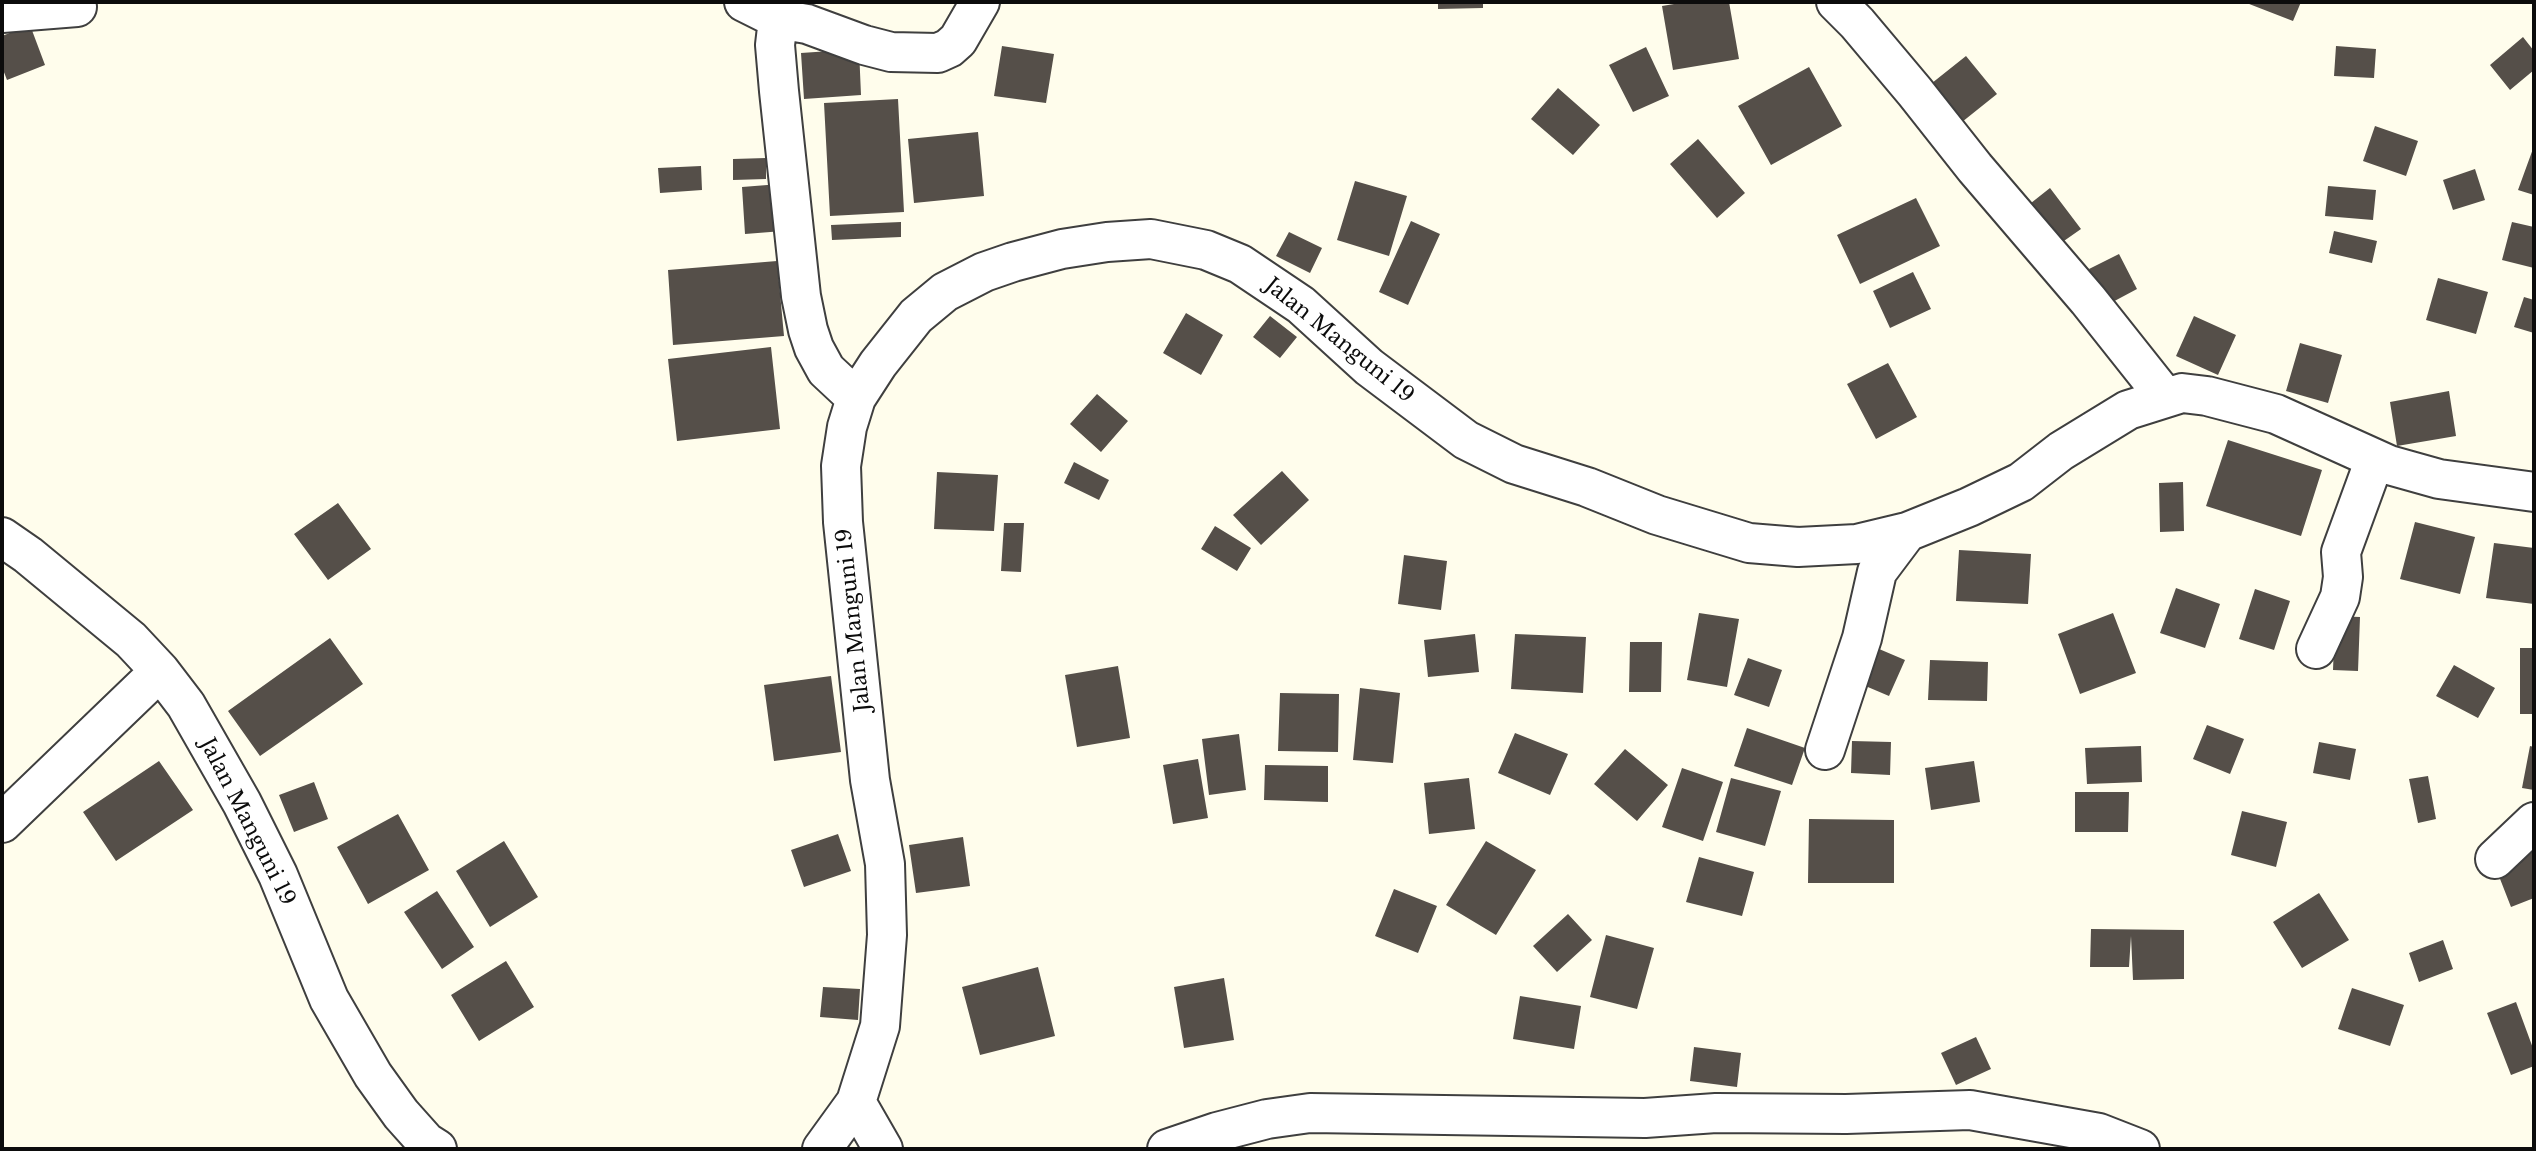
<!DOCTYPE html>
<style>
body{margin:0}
#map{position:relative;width:2536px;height:1151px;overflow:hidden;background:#fffdec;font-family:"Libre Baskerville",serif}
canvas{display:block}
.frame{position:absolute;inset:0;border:4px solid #0c0c0c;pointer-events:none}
</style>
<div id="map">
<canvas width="2536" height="1151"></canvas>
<div class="frame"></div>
</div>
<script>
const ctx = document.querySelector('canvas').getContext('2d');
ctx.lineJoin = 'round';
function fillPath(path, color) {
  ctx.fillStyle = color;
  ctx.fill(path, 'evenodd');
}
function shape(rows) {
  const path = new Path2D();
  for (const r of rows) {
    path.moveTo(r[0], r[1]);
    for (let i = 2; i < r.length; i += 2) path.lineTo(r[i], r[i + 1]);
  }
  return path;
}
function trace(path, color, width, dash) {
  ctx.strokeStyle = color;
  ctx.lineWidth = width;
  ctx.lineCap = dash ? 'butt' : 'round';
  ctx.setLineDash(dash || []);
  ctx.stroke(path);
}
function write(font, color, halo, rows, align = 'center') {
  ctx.font = font + ' "Libre Baskerville",serif';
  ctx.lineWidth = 7;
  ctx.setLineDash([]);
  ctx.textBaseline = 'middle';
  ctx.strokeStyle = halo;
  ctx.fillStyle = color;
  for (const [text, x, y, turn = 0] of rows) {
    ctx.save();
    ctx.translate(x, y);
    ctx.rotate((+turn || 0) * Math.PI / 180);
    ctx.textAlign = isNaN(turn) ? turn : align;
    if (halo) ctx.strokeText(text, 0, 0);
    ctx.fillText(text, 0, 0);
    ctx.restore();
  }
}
const building = shape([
 [1438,2,1483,2,1483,8,1438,9],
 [1686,2,1729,2,1739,59,1673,70,1662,6],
 [2244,2,2301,2,2293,21],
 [30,25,45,65,7,80,2,67,2,36],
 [2523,37,2534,51,2534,70,2510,90,2490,65],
 [1002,46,1054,54,1046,103,994,96],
 [2336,46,2376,49,2374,78,2334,76],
 [1646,47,1669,96,1633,112,1609,65],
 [859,49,861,95,804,99,801,53],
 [1966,56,1997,94,1957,126,1927,87],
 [1809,67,1842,126,1771,165,1738,106],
 [1558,88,1600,125,1573,155,1531,119],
 [898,99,904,212,830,216,824,103],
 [2375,126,2418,141,2406,176,2363,161],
 [978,132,984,196,914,203,908,139],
 [1698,139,1745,193,1717,218,1670,164],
 [2534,146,2534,195,2518,190],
 [766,158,766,179,733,180,733,159],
 [701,166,702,190,660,193,658,168],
 [2475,169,2485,200,2453,210,2443,180],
 [1355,181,1407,196,1389,256,1337,240],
 [780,184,783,231,745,234,742,187],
 [2328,186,2376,190,2373,220,2325,216],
 [2050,188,2081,229,2061,243,2031,203],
 [1916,198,1940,246,1860,284,1837,235],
 [1411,221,1440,234,1408,305,1379,292],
 [901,222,901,237,832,240,831,225],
 [2512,222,2534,227,2534,268,2502,260],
 [2334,231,2377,241,2372,263,2329,253],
 [1289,232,1322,248,1310,273,1276,256],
 [2119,254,2137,289,2107,305,2089,269],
 [777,261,784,336,673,345,668,270],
 [1913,272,1931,309,1890,328,1873,291],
 [2438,278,2488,292,2476,334,2426,320],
 [2524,297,2534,300,2534,333,2514,327],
 [1186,313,1223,335,1201,375,1163,353],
 [1270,316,1297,337,1280,358,1253,337],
 [2194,316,2236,335,2218,375,2176,356],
 [2300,343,2342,355,2328,403,2286,391],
 [771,347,780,429,677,441,668,359],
 [1888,363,1917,417,1876,439,1847,384],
 [2449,391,2456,436,2397,446,2390,402],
 [1097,394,1128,421,1101,452,1070,424],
 [2228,440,2322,470,2301,536,2206,506],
 [1074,462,1109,480,1099,500,1064,483],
 [1282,471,1309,500,1261,545,1233,515],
 [937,472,998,475,994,531,934,529],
 [2183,482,2184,531,2160,532,2159,483],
 [338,503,371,549,328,580,294,534],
 [2415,522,2475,537,2460,594,2400,579],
 [1004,523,1024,523,1021,572,1001,571],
 [1215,526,1251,548,1237,571,1201,549],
 [2494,543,2534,548,2534,604,2486,598],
 [1959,550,2031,554,2028,604,1956,601],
 [1404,555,1447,561,1441,610,1398,604],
 [2176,588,2220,604,2205,648,2160,633],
 [2255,589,2290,601,2274,650,2239,639],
 [1699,613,1739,619,1727,687,1687,680],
 [2113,613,2136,673,2080,694,2058,634],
 [2335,616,2360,617,2358,671,2333,670],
 [1475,634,1479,672,1428,677,1424,640],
 [1515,634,1586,637,1583,693,1511,689],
 [330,638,363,684,260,756,228,711],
 [1630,642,1662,642,1661,692,1629,692],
 [1865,643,1905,660,1889,696,1849,679],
 [2520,648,2534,648,2534,714,2520,714],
 [1748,658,1782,670,1769,707,1734,695],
 [1930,660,1988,662,1987,701,1928,700],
 [2454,665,2495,688,2478,718,2436,696],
 [1118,666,1130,738,1077,747,1065,675],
 [831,676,841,752,774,761,764,685],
 [1360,688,1400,693,1393,763,1353,760],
 [1280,693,1339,694,1338,752,1278,751],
 [2207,725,2244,739,2230,774,2193,759],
 [1747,728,1805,748,1792,785,1734,766],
 [1515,733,1568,754,1550,795,1498,773],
 [1239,734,1246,790,1209,795,1202,739],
 [1852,741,1891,742,1890,775,1851,773],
 [2319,742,2356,749,2350,780,2313,773],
 [2141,746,2142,782,2087,784,2085,748],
 [2530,746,2534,747,2534,790,2522,788],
 [1625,749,1668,785,1637,821,1594,784],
 [1198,759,1208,818,1173,824,1163,765],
 [159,761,193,810,116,861,83,812],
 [1974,761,1980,802,1931,810,1925,768],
 [1265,765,1328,766,1328,802,1264,800],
 [1682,768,1723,782,1703,841,1662,827],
 [2428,776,2436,819,2418,823,2409,779],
 [1469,778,1475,829,1429,834,1424,783],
 [1731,778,1781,791,1765,846,1716,832],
 [314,782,328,819,294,832,279,795],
 [2075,792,2129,792,2128,832,2075,832],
 [2242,811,2287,822,2276,867,2231,855],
 [398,814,429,870,368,904,337,847],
 [1809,819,1894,820,1894,883,1808,883],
 [838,834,851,871,804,887,791,850],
 [963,837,970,886,916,893,909,845],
 [504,841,538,897,490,927,456,871],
 [1486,841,1536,870,1496,935,1446,905],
 [2534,851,2534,898,2511,907,2495,866],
 [1699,857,1754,872,1742,916,1686,902],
 [1394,889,1437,906,1418,953,1375,936],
 [437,891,474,947,442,969,404,912],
 [2319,893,2349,940,2302,968,2273,922],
 [1568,914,1592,940,1557,972,1533,946],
 [2091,929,2184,930,2184,979,2133,980,2131,936,2129,967,2090,967],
 [1606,935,1654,948,1637,1009,1590,997],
 [2443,940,2453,969,2419,982,2409,953],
 [506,961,534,1007,479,1041,451,995],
 [1038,967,1055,1036,980,1055,962,987],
 [1224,978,1234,1040,1184,1048,1174,987],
 [823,987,860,989,858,1020,820,1017],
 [2352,988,2404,1005,2390,1046,2338,1029],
 [1520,996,1581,1006,1574,1049,1513,1039],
 [2516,1002,2534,1051,2534,1066,2511,1075,2487,1013],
 [1976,1037,1991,1069,1956,1085,1941,1053],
 [1694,1047,1741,1053,1737,1087,1690,1081]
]);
const minor = shape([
 [744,2,778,19],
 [1836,2,1857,23,1915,92,1975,168,2088,300,2165,397],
 [2,13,77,7],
 [856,398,826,370,814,348,808,330,801,296,779,91,775,45,778,19,807,24,864,45,891,52,938,53,949,48,958,40,980,2],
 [2,537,28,555,131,640,160,671,186,705,242,803,278,875,329,999,373,1075,401,1114,426,1142,437,1149],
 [2316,649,2340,597,2343,577,2341,552,2375,459],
 [1825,750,1862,638,1877,572,1907,532],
 [2,823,160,671],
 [2495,859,2534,822],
 [856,1102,883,1149],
 [822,1149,856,1102,880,1026,887,935,885,864,870,780,843,522,841,466,847,427,856,398,878,364,916,316,945,292,984,272,1013,262,1062,249,1107,242,1151,239,1206,250,1240,264,1301,305,1369,367,1466,440,1514,464,1587,487,1657,515,1749,543,1798,547,1857,544,1907,532,1969,507,2021,482,2061,451,2128,410,2182,393,2207,396,2276,414,2389,465,2439,479,2534,492],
 [1167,1149,1217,1132,1267,1119,1310,1113,1645,1118,1716,1113,1846,1114,1970,1110,2099,1133,2140,1149]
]);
const streetNames = [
 ["Jalan Manguni 19",1339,341,39],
 ["Jalan Manguni 19",854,620,-96],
 ["Jalan Manguni 19",247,822,63]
];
fillPath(building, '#554f49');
trace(minor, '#3f3f3f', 42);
trace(minor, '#fff', 38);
write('21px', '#0c0c0c', '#fff', streetNames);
</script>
